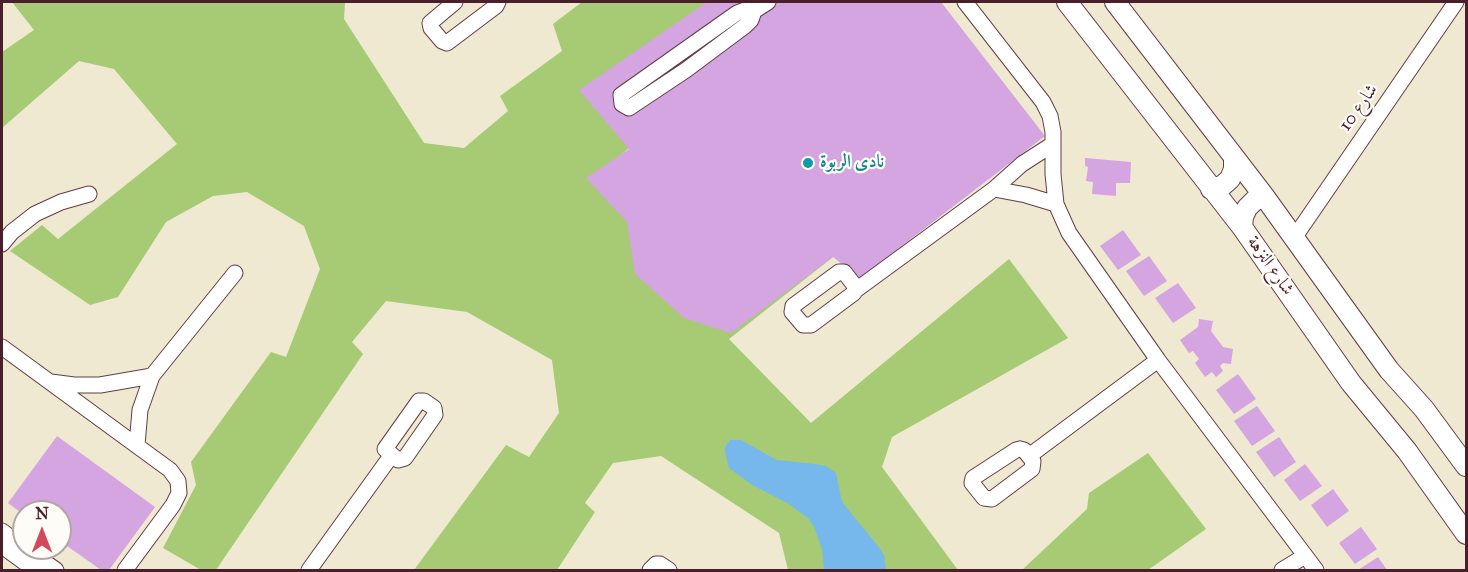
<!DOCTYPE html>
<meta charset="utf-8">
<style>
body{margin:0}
#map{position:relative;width:1468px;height:572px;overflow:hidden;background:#eee9d0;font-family:"IM FELL Great Primer",serif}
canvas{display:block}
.frame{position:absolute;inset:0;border:3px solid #4a1f2b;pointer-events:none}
.north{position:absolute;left:12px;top:500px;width:60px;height:60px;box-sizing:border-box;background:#fdfcf7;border:2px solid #b5a4a5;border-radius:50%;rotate:0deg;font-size:16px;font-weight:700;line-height:24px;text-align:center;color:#4a1f2b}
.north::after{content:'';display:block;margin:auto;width:21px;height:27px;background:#d1495b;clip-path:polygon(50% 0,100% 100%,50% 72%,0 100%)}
</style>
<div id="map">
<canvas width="1468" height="572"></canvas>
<div class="frame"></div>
<div class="north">N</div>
</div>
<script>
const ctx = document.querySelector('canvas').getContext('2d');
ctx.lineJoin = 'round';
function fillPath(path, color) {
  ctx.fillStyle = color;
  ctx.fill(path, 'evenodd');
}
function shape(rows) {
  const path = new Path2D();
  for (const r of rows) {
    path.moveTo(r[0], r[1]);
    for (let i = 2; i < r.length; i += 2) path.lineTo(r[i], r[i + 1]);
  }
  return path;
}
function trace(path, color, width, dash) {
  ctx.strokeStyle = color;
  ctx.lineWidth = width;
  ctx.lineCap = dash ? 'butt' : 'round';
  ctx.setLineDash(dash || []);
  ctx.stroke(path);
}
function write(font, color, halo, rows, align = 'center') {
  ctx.font = font + ' "IM FELL Great Primer",Amiri,serif';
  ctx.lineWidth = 4.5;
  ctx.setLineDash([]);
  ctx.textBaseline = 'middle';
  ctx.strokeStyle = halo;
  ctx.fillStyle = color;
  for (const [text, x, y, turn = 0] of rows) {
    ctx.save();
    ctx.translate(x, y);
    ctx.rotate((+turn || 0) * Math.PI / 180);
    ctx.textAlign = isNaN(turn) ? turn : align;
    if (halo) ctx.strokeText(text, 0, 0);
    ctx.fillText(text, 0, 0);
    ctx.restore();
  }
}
const green = shape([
 [12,2,345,2,344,19,424,143,464,148,508,111,500,96,562,51,553,24,582,2,738,2,732,5,641,138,598,174,842,250,729,339,811,423,1009,259,1068,338,892,437,882,467,958,570,788,570,779,533,661,456,613,463,585,503,595,512,557,570,414,570,506,445,529,457,559,413,552,360,467,312,386,301,352,342,363,354,216,570,201,570,163,548,196,485,191,462,271,352,286,357,320,269,304,226,247,192,213,196,166,222,118,297,90,305,10,251,42,225,58,239,177,144,114,69,79,61,2,128,2,52,34,30],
 [1148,453,1206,529,1148,570,1022,570,1087,509,1089,493]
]);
const water = shape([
 [730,440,741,440,777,460,815,464,826,466,836,473,842,502,878,546,884,555,886,570,824,570,822,549,814,527,809,519,789,504,752,485,729,468,725,452,725,447]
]);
const building = shape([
 [707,2,744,2,748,5,753,2,941,2,1045,136,860,278,833,257,731,333,684,318,635,274,627,222,586,178,629,149,579,90],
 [1085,158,1131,162,1130,183,1116,183,1116,196,1092,194,1093,182,1086,181,1088,167,1085,166],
 [1123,230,1141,255,1118,270,1100,246],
 [1149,256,1167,281,1144,296,1126,271],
 [1178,283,1196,308,1173,323,1155,298],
 [1199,319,1213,321,1211,331,1223,347,1233,349,1231,364,1223,363,1220,366,1223,371,1216,377,1212,372,1205,377,1195,363,1199,359,1193,351,1189,353,1180,340,1198,327],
 [1238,374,1256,399,1234,414,1216,390],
 [1257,406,1275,431,1252,446,1234,421],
 [57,436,155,507,109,570,101,570,60,541,60,512,24,512,24,515,8,503],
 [1279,437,1296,462,1274,477,1256,452],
 [1305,464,1322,486,1300,501,1284,480],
 [1333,489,1349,511,1327,527,1311,505],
 [1361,527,1377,549,1355,564,1339,543],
 [1378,557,1387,570,1358,570]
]);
const minor = shape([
 [455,2,430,23,431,28,442,41,447,43,496,6,498,2],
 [965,2,1043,102,1050,116,1053,132,1053,174,1056,204,1069,233,1158,360,1316,570],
 [754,11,751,20,745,26,686,70,629,108,622,104,621,95,737,13,745,10,754,11,768,2],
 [994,189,1026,195,1056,204],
 [1294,238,1456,2],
 [2,244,12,232,35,214,61,202,89,194],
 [839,272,844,272,855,286,854,293,811,325,803,325,792,312,793,306,839,272],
 [856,290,994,189,1022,164,1053,144],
 [2,347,170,470,178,481,179,493,173,505,125,570],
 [51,382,74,385,100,385,152,376],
 [419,401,424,401,434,408,435,415,405,458,398,460,385,449,419,401],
 [137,445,140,410,152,376,235,273],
 [1020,449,1024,450,1033,461,1032,469,992,499,984,498,972,483,973,478,1016,450,1020,449],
 [1029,456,1158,360],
 [2,531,24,547],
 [2,546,35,570],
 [25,548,56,570],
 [309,570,391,456],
 [650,570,656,564,660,564,669,570],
 [1282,570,1305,556]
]);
const major = shape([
 [1067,2,1242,227,1351,383,1407,451,1466,534],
 [1115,2,1264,196,1389,370,1424,409,1466,466],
 [1211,189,1222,186,1230,179,1234,169,1234,158],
 [1242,227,1243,217,1247,208,1254,201,1264,196]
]);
const markers = [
 [808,163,6,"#0f9aa8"]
];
const streetNames = [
 ["شارع 10",1359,108,-55],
 ["شارع النزهة",1270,266,55]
];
const cultureNames = [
 ["نادى الربوة",820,163]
];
fillPath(green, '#a6cb74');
fillPath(water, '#76b8eb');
fillPath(building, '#d4a5e0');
trace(minor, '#633d44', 17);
trace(major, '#633d44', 22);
trace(minor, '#fff', 15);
trace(major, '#fff', 20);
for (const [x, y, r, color] of markers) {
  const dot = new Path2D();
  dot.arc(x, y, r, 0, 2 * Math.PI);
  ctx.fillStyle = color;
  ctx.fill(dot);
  trace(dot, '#fdfcf7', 2);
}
write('18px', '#4a1f2b', '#fdfcf7', streetNames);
write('bold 18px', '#0d838f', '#fdfcf7', cultureNames, 'left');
</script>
